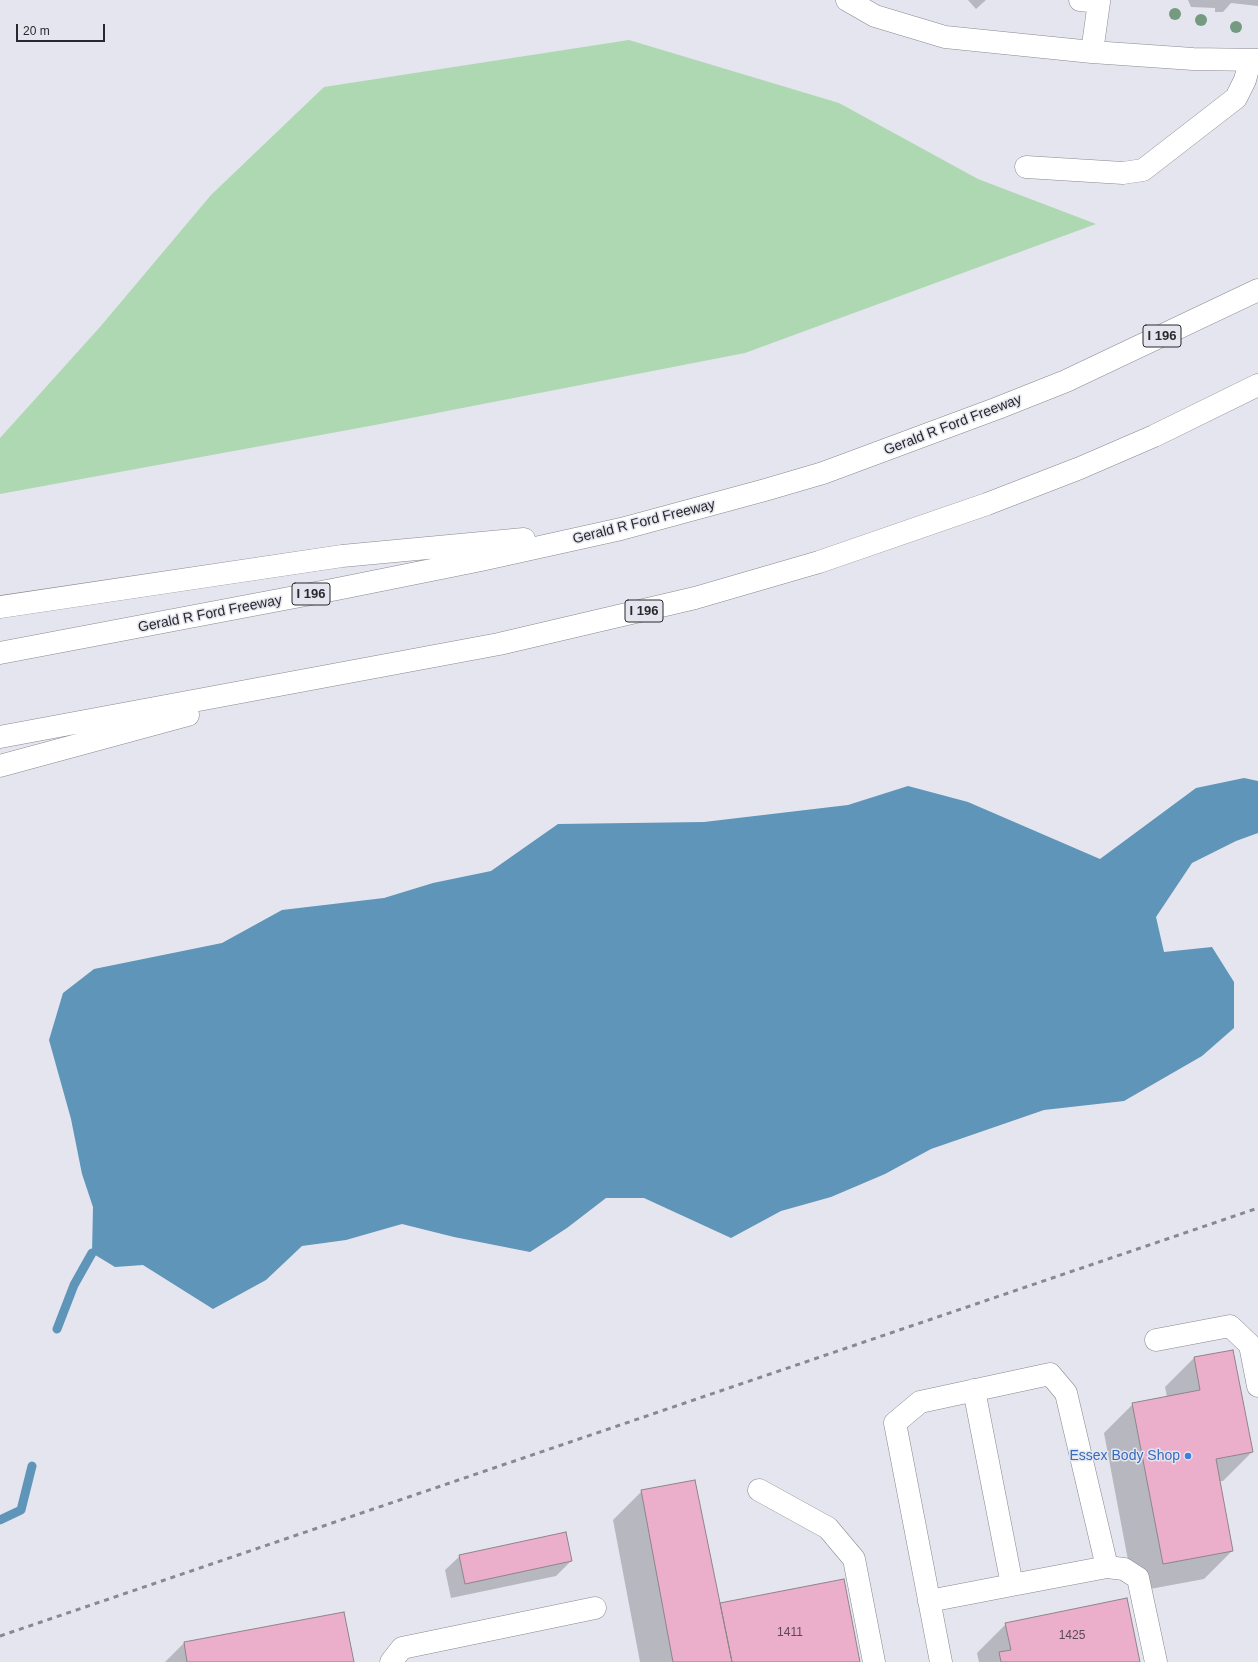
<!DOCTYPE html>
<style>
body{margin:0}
#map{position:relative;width:1258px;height:1662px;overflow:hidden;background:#e5e5ef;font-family:Arial,sans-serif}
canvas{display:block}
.scale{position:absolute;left:16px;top:24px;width:89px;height:18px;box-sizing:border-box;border:2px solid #29282c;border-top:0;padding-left:5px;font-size:12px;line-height:14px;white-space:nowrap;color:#29282c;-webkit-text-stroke:3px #e5e5ef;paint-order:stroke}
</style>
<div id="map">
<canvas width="1258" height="1662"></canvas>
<div class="scale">20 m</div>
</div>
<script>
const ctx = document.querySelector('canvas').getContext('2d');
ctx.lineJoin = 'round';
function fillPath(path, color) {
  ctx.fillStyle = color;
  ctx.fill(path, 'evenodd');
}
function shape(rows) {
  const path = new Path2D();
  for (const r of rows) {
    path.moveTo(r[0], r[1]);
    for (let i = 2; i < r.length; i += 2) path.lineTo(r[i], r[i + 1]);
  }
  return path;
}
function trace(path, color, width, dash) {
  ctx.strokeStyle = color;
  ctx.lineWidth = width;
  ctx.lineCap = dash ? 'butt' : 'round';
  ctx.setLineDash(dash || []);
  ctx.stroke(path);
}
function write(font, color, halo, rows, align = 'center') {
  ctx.font = font + ' Arial,sans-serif';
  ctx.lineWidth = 3;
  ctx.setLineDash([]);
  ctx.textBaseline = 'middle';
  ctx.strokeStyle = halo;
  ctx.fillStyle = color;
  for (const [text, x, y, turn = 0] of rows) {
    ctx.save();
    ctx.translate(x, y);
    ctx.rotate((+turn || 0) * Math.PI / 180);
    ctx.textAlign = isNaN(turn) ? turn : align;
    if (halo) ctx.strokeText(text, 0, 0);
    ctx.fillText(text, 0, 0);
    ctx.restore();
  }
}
const green = shape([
 [629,40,839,103,978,179,1096,224,745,353,375,425,0,494,0,438,100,327,211,195,324,87]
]);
const water = shape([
 [1244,778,1258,781,1258,833,1236,841,1192,863,1156,917,1164,952,1212,947,1234,982,1234,1028,1202,1056,1124,1101,1044,1110,931,1149,885,1174,831,1197,781,1211,731,1238,644,1198,606,1198,567,1228,530,1252,454,1237,402,1224,346,1240,302,1246,266,1280,213,1309,143,1265,115,1267,92,1253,93,1207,82,1174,71,1119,49,1040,63,993,94,969,222,943,282,910,384,898,433,883,491,871,558,824,704,822,848,805,908,786,968,802,1100,859,1196,788]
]);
const shadow = shape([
 [968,0,986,0,976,9],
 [1188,0,1258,0,1258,6,1231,3,1223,12,1215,12,1215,8,1191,7],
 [1232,1351,1252,1452,1223,1481,1219,1481,1232,1551,1204,1579,1134,1592,1104,1433,1133,1404,1167,1397,1165,1387,1194,1358],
 [642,1491,719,1604,859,1662,640,1662,613,1520],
 [460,1556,571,1561,556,1576,451,1598,445,1570],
 [344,1613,353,1662,165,1662,184,1643],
 [1006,1624,1139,1662,979,1662,977,1653]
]);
const stream = shape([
 [57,1329,74,1285,92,1253],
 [0,1520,21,1510,32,1466]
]);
const building = shape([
 [1233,1350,1253,1452,1216,1459,1233,1551,1163,1564,1132,1403,1200,1390,1194,1357,1233,1350],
 [695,1480,720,1603,732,1662,673,1662,641,1490,695,1480],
 [566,1532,572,1561,465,1584,459,1555,566,1532],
 [844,1579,860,1662,732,1662,720,1603,844,1579],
 [1127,1598,1140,1662,1001,1662,999,1652,1011,1650,1005,1623,1127,1598],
 [344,1612,354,1662,187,1662,184,1642,344,1612]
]);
const minor = shape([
 [847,0,875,16,945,37,1092,52,1193,59,1258,60],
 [1080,0,1099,2,1092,52],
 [1026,167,1123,173,1143,170,1236,98,1245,80,1250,61],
 [1156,1340,1230,1326,1250,1345,1258,1386],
 [974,1390,1012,1585,1107,1567],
 [759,1490,828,1528,854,1559,874,1662],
 [929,1601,1012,1585],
 [391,1662,402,1648,595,1608],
 [941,1662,895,1423,920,1402,1050,1374,1066,1393,1107,1567,1124,1569,1138,1578,1156,1662]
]);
const highway = shape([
 [0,607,342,556,524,539],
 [0,653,337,589,481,560,621,529,765,490,823,473,998,408,1066,381,1258,290],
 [0,737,499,644,695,598,819,562,987,504,1080,468,1154,436,1258,385],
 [0,766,188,715]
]);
const rail = shape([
 [0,1636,1258,1208]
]);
const trees = [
 [1175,14],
 [1201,20],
 [1236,27]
];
const markers = [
 [1188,1456,4,"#3f7fe0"]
];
const numberNames = [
 ["1411",790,1633],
 ["1425",1072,1636]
];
const shields = [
 [1162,336,38],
 [311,594,38],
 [644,611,38]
];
const shieldNames = [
 ["I 196",1162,336],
 ["I 196",311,594],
 ["I 196",644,611]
];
const streetNames = [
 ["Gerald R Ford Freeway",953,425,-21],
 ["Gerald R Ford Freeway",644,522,-14],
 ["Gerald R Ford Freeway",210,614,-11]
];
const shopNames = [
 ["Essex Body Shop",1180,1456]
];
fillPath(green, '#aed8b1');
fillPath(water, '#5e95b8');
fillPath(shadow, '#0003');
trace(stream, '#5e95b8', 9);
fillPath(building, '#ecafcb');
trace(building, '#8e8488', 1);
trace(minor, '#888891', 23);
trace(highway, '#888891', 23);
trace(minor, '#fff', 22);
trace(highway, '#fff', 22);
trace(rail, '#88888f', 3, [5, 5]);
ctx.fillStyle = '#749a80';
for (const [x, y] of trees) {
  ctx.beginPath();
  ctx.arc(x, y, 6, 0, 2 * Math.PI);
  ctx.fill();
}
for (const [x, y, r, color] of markers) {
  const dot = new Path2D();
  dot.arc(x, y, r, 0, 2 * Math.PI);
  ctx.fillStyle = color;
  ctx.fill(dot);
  trace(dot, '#e5e5ef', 1.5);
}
write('12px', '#5a4a54', null, numberNames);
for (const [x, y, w] of shields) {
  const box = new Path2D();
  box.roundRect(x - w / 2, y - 11, w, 22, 3);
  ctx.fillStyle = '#e5e5ef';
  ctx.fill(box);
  trace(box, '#29282c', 1);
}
write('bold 13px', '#29282c', null, shieldNames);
write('14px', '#29282c', '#e5e5ef', streetNames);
write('14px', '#366cbe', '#e5e5ef', shopNames, 'right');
</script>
